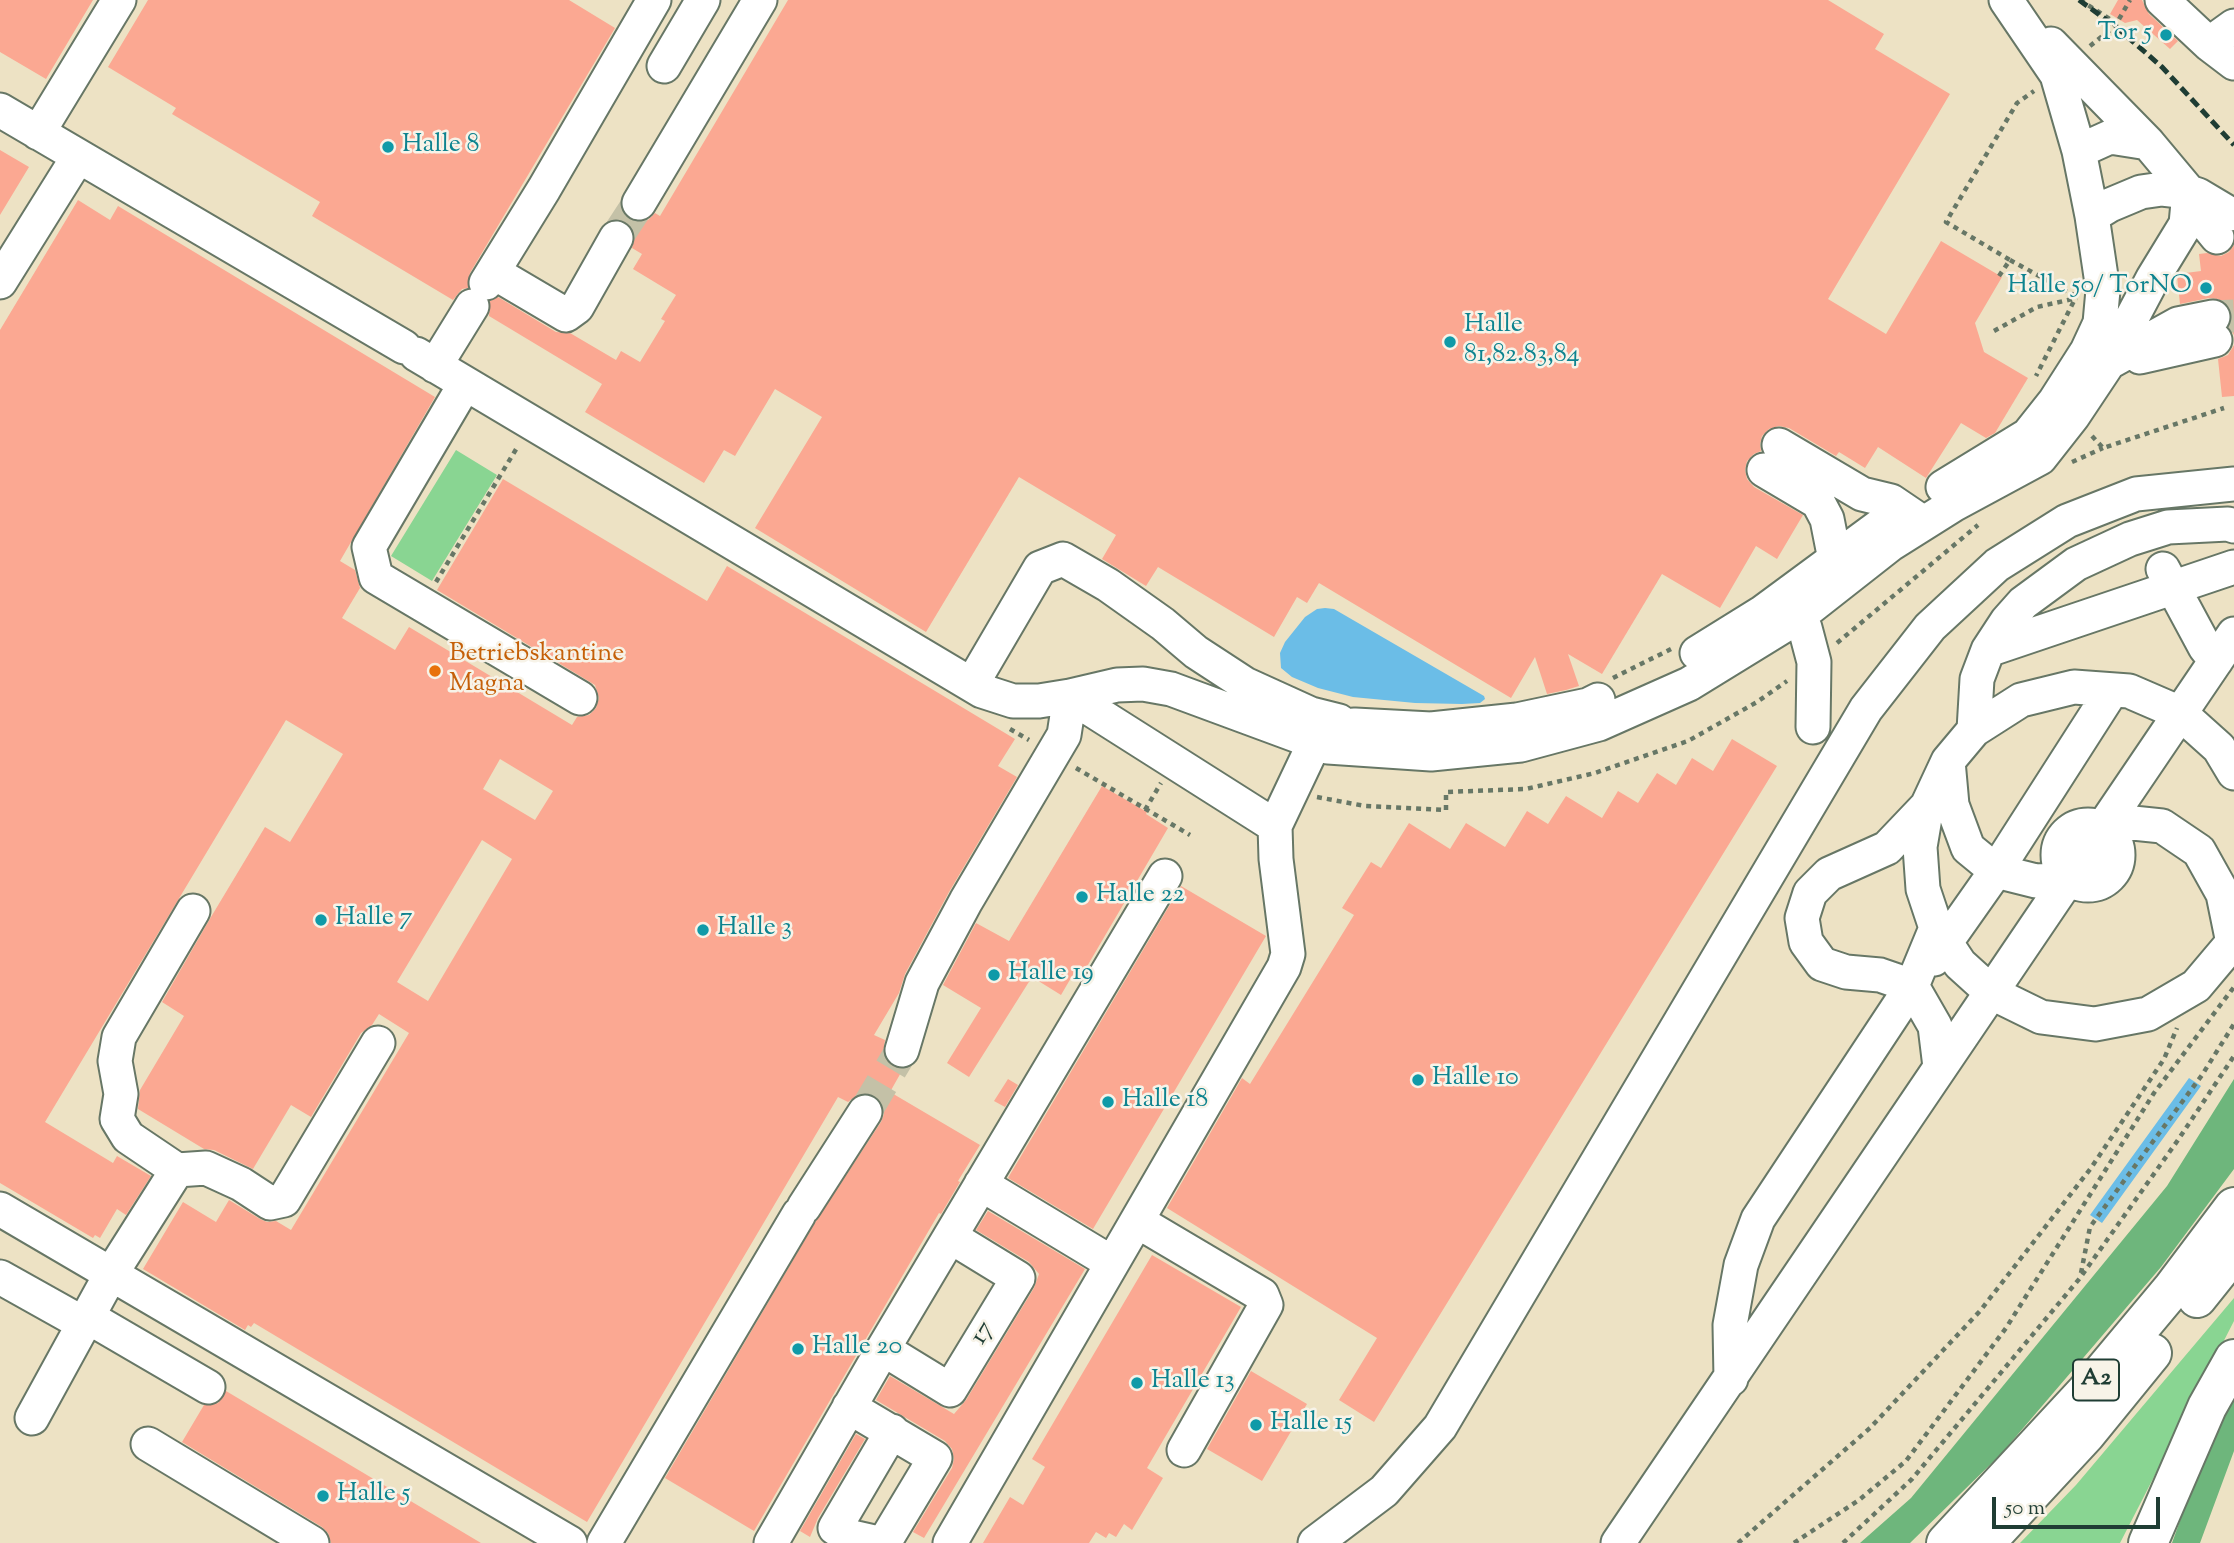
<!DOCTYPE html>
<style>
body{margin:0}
#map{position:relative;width:2234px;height:1543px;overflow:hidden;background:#ede2c4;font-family:"Sorts Mill Goudy",serif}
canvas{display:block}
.scale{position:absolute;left:1992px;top:1497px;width:168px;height:32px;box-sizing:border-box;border:4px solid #1f3d34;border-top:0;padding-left:9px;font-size:21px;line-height:24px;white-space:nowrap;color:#1f3d34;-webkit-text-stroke:5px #f7f3e8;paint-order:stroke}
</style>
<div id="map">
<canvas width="2234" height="1543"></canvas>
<div class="scale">50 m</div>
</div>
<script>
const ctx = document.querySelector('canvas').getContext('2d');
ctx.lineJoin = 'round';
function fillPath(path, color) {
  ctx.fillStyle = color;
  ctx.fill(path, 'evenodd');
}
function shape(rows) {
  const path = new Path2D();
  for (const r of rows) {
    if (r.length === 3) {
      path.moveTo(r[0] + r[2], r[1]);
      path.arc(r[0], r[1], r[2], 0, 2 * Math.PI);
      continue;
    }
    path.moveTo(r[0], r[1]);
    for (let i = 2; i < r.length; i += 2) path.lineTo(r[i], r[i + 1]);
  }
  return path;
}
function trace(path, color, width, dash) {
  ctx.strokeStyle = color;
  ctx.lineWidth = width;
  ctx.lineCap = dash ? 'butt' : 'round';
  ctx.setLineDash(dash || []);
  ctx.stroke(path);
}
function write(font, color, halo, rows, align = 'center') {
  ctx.font = font + ' "Sorts Mill Goudy",serif';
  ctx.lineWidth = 5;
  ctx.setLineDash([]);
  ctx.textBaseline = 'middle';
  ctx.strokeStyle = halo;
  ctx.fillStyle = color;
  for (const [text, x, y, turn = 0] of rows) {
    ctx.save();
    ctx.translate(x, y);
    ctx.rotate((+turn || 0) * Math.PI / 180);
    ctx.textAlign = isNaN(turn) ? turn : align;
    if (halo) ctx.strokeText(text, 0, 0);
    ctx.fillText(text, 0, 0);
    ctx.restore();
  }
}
const green = shape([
 [456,450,497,475,432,581,391,556],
 [2234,1298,2234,1321,2120,1543,2020,1543,2076,1485]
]);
const forest = shape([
 [2234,1079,2234,1169,2161,1267,2001,1454,1910,1543,1860,1543,1911,1498,2167,1186],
 [2234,1396,2234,1451,2200,1543,2172,1543,2189,1496]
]);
const water = shape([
 [1325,608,1334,609,1484,696,1485,699,1480,703,1462,704,1415,703,1353,697,1318,688,1292,677,1281,668,1280,653,1285,642,1305,617,1317,609],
 [2189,1078,2201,1086,2102,1223,2090,1215]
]);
const building = shape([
 [0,0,93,0,46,79,0,52],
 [148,0,569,0,615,28,470,273,468,288,462,289,453,300,312,216,320,202,172,114,176,108,108,67],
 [788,0,1828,0,1884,34,1875,49,1950,94,1828,299,1886,334,1941,241,2002,277,1975,323,1984,352,2028,378,1995,433,1986,438,1961,423,1926,478,1878,447,1865,468,1839,452,1836,456,1789,428,1779,426,1769,429,1762,436,1760,444,1761,451,1754,454,1747,461,1745,470,1747,479,1754,487,1803,515,1777,559,1756,546,1720,608,1662,574,1602,674,1568,654,1579,686,1566,690,1547,694,1535,657,1511,698,1319,583,1307,603,1297,597,1274,637,1158,567,1146,586,1102,559,1116,535,1019,477,926,632,755,528,822,417,775,389,735,456,724,450,704,483,585,412,602,384,489,316,490,301,498,297,556,332,570,333,616,360,621,351,640,362,665,321,661,319,676,295,633,269,642,254,632,248,635,237,632,228,620,220,623,214,630,220,638,222,648,220,655,213,660,216],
 [2118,0,2142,0,2149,14,2178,41,2170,49,2137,20,2125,23,2110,14],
 [0,150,29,167,0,215],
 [78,200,110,220,118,206,435,397,340,561,355,570,360,588,342,618,395,650,409,627,572,725,577,717,589,715,596,708,599,698,595,685,437,590,503,479,707,601,727,566,1015,739,998,766,1017,777,949,892,905,974,899,993,874,1035,885,1040,883,1054,888,1063,896,1068,903,1069,890,1092,980,1145,958,1181,960,1182,941,1214,939,1213,754,1531,665,1478,816,1221,881,1122,884,1114,882,1104,875,1096,865,1093,857,1095,848,1102,838,1097,587,1522,254,1323,251,1327,248,1325,245,1330,143,1269,183,1202,216,1222,229,1200,260,1219,267,1222,276,1221,291,1230,409,1033,379,1014,372,1025,361,1033,311,1117,291,1105,253,1169,214,1150,204,1149,138,1109,140,1090,184,1016,162,1002,211,917,265,827,290,842,343,754,286,720,45,1122,113,1163,117,1156,151,1176,126,1215,117,1209,100,1238,95,1235,93,1238,0,1183,0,330],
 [500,759,553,791,535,820,483,789],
 [482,840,512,859,428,1001,397,982],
 [2234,245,2234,396,2222,397,2218,359,2228,355,2234,345,2234,335,2229,327,2232,313,2227,304,2218,299,2209,298,2180,304,2177,276,2178,274,2201,271,2199,254,2207,253,2221,256,2229,252],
 [1732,739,1777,766,1374,1422,1339,1400,1377,1338,1167,1208,1242,1078,1250,1084,1354,915,1342,908,1371,862,1381,868,1409,823,1450,849,1466,823,1505,847,1527,811,1548,824,1566,796,1602,818,1618,791,1638,803,1657,773,1676,785,1692,758,1713,771],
 [1102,786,1147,812,1146,814,1168,828,1082,975,1075,971,1061,995,1032,977,969,1077,947,1063,981,1008,943,985,976,923,1009,941],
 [1181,886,1266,936,1093,1229,1008,1178],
 [1008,1079,1018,1085,1005,1107,994,1101],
 [988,1211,1085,1269,924,1538,913,1532,952,1468,954,1459,952,1449,945,1441,876,1400,890,1376,954,1414,966,1400,1034,1288,1039,1274,1029,1262,976,1230],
 [1152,1255,1241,1307,1147,1468,1163,1478,1132,1530,1124,1524,1116,1537,1109,1533,1106,1538,1096,1532,1089,1543,983,1543,1010,1497,1023,1505,1045,1467,1032,1459],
 [1251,1371,1307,1404,1262,1481,1207,1449],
 [226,1391,481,1543,331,1543,328,1533,322,1527,182,1442,204,1405,218,1403],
 [856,1434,865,1439,818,1518,810,1537,800,1531]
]);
const minorTunnel = shape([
 [616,238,639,203],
 [2213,317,2234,316],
 [865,1112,902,1050]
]);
const path = shape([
 [2080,0,2116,23],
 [2090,46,2115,26,2130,0],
 [2010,260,2072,294,2075,299,2036,376],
 [1999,276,2010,260,1946,222,2017,103,2034,91],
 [1994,331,2037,307,2077,298],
 [2092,436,2103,448,2224,408],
 [2072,462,2103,448],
 [436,582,518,446],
 [1837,643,1978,525],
 [1613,678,1671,649],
 [1010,729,1029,740],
 [1076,768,1190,835],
 [1317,797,1365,806,1446,810,1446,792,1526,789,1595,773,1688,741,1757,702,1787,681],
 [1145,810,1161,783],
 [2081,1273,2090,1227,2202,1075,2234,1024],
 [1738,1543,1870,1428,1980,1311,2091,1168,2164,1059,2177,1028],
 [1794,1543,1859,1500,1906,1461,2006,1328,2154,1093,2234,987],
 [1843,1543,1912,1479,2080,1278,2178,1140,2234,1056]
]);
const minor = shape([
 [2162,0,2209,44,2234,63],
 [2051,44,2148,143,2189,192,2198,195,2230,214],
 [2209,44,2234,26],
 [664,66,703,0],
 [0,110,404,347],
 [38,133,119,0],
 [2079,151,2110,137,2148,143],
 [2189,192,2199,215,2217,237],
 [639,203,760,0],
 [493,272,566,315,577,307,616,238],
 [0,282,78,157],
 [486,283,544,189,654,0],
 [416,354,982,691,1013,701,1039,701,1070,696,1117,685,1143,684,1171,689,1328,747,1431,754,1521,745,1599,724,1689,684,1798,617,1891,544,1953,505,2040,458,2073,416,2107,365,2153,278,2186,224,2189,192,2162,189,2141,192,2110,205,2092,216],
 [2140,357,2215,340],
 [2106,364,2178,324,2213,317],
 [435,366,472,306],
 [465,384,369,547,376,577,580,698],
 [1779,445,1862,494,1891,501,1922,522],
 [1764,470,1818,502,1827,519,1838,575],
 [1943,487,2028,435,2055,401,2087,351,2100,323,2103,290,2092,216,2079,151,2057,75,2006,0],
 [2163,569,2205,647,2216,661],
 [1787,598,1805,628,1814,662,1813,727],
 [1988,650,2234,567],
 [1697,653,1763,612,1885,522],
 [972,684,1040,568,1063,559,1108,585,1163,624,1196,652,1245,684,1311,714,1339,721],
 [1305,729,1355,725,1431,729,1517,720,1588,705,1598,700],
 [1974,730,1977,679,1988,650,2007,621,2023,603,2076,564,2130,539,2168,527,2228,524,2234,526],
 [1948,761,1952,805,1968,848,1996,871,2036,881,2069,879],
 [2234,773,2219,748,2180,713,2129,691,2074,687,2021,700,1974,730,1948,761,1927,806,1920,847,1923,889,1936,928,1960,964,1992,993,2041,1017,2095,1024,2148,1014,2196,986,2234,941],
 [1927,806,1887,848,1829,874,1810,893,1802,918,1806,942,1822,964,1846,972,1880,975,1912,986,1935,1026,1940,1067],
 [2088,855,30],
 [2103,829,2133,823,2162,826,2199,851,2223,894,2233,943],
 [1934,959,1996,871,2112,690],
 [902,1050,922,983,966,901,1064,735,1070,696,1275,826],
 [177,1170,128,1137,117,1119,121,1094,115,1061,119,1037,193,911],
 [981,1184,1112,1263],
 [804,1207,865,1112],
 [0,1209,570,1543],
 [1137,1221,1262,1295,1266,1305,1184,1450],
 [0,1277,84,1324],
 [88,1317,208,1387],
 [883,1349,950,1390,1018,1278,951,1237],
 [1731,1379,1730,1325,1741,1265,1758,1219,1912,986,1936,928],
 [849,1407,935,1458,884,1543],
 [32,1418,111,1274,177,1170,206,1168,241,1184,270,1203,284,1200,378,1043],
 [148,1444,312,1543],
 [604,1543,799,1214],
 [771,1543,883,1349,1165,876],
 [879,1543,848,1536,835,1528,892,1431],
 [950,1543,1284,967,1288,954,1276,859,1275,826,1322,727],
 [1315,1543,1384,1491,1440,1427,1866,709,1930,627,1997,565,2067,521,2136,494,2234,484],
 [1618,1543,2234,634]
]);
const highway = shape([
 [2197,1298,2234,1252],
 [1946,1543,2086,1392,2173,1288,2234,1207],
 [1985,1543,2086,1434,2152,1353],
 [2148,1543,2207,1407,2234,1359]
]);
const rail = shape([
 [2079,0,2115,26,2162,67,2234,145]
]);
const markers = [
 [2166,35,7,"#0f9aa8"],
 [388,147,7,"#0f9aa8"],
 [2206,288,7,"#0f9aa8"],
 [1450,342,7,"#0f9aa8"],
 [435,671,7,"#e8710a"],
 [1082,897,7,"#0f9aa8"],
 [321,920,7,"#0f9aa8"],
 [703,930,7,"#0f9aa8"],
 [994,975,7,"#0f9aa8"],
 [1418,1080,7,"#0f9aa8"],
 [1108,1102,7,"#0f9aa8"],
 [798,1349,7,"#0f9aa8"],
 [1137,1383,7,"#0f9aa8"],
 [1256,1425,7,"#0f9aa8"],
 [323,1496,7,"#0f9aa8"]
];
const shields = [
 [2096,1380,46]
];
const shieldNames = [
 ["A2",2096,1380]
];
const cultureNames = [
 ["Tor 5",2152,35,"right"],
 ["Halle 8",402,147],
 ["Halle 50/ TorNO",2192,288,"right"],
 ["Halle",1464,327],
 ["81,82.83,84",1464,357],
 ["Halle 22",1096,897],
 ["Halle 7",335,920],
 ["Halle 3",717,930],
 ["Halle 19",1008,975],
 ["Halle 10",1432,1080],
 ["Halle 18",1122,1102],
 ["Halle 20",812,1349],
 ["Halle 13",1151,1383],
 ["Halle 15",1270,1425],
 ["Halle 5",337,1496]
];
const foodNames = [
 ["Betriebskantine",449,656],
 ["Magna",449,686]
];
const streetNames = [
 ["17",984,1334,-59]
];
fillPath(green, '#89d592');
fillPath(forest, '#6eb67c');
fillPath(water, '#6bbde7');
fillPath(building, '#fba892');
trace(minorTunnel, '#c4c1a7', 33, [33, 17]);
trace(minor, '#677766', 37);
trace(highway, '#677766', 42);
trace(path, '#677766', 4.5, [5, 5]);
trace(minor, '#fff', 33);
trace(highway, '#fff', 38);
trace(rail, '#1f3d34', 5, [10, 5]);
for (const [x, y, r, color] of markers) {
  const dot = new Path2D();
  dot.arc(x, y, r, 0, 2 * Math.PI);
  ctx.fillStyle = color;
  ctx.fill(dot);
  trace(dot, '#f7f3e8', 2.5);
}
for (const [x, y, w] of shields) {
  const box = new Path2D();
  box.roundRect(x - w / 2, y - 20.5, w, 41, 5);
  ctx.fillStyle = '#f7f3e8';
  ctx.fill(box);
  trace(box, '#1f3d34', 2);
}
write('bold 24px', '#1f3d34', null, shieldNames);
write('26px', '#0d838f', '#f7f3e8', cultureNames, 'left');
write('26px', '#c56008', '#f7f3e8', foodNames, 'left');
write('26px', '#1f3d34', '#f7f3e8', streetNames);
</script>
